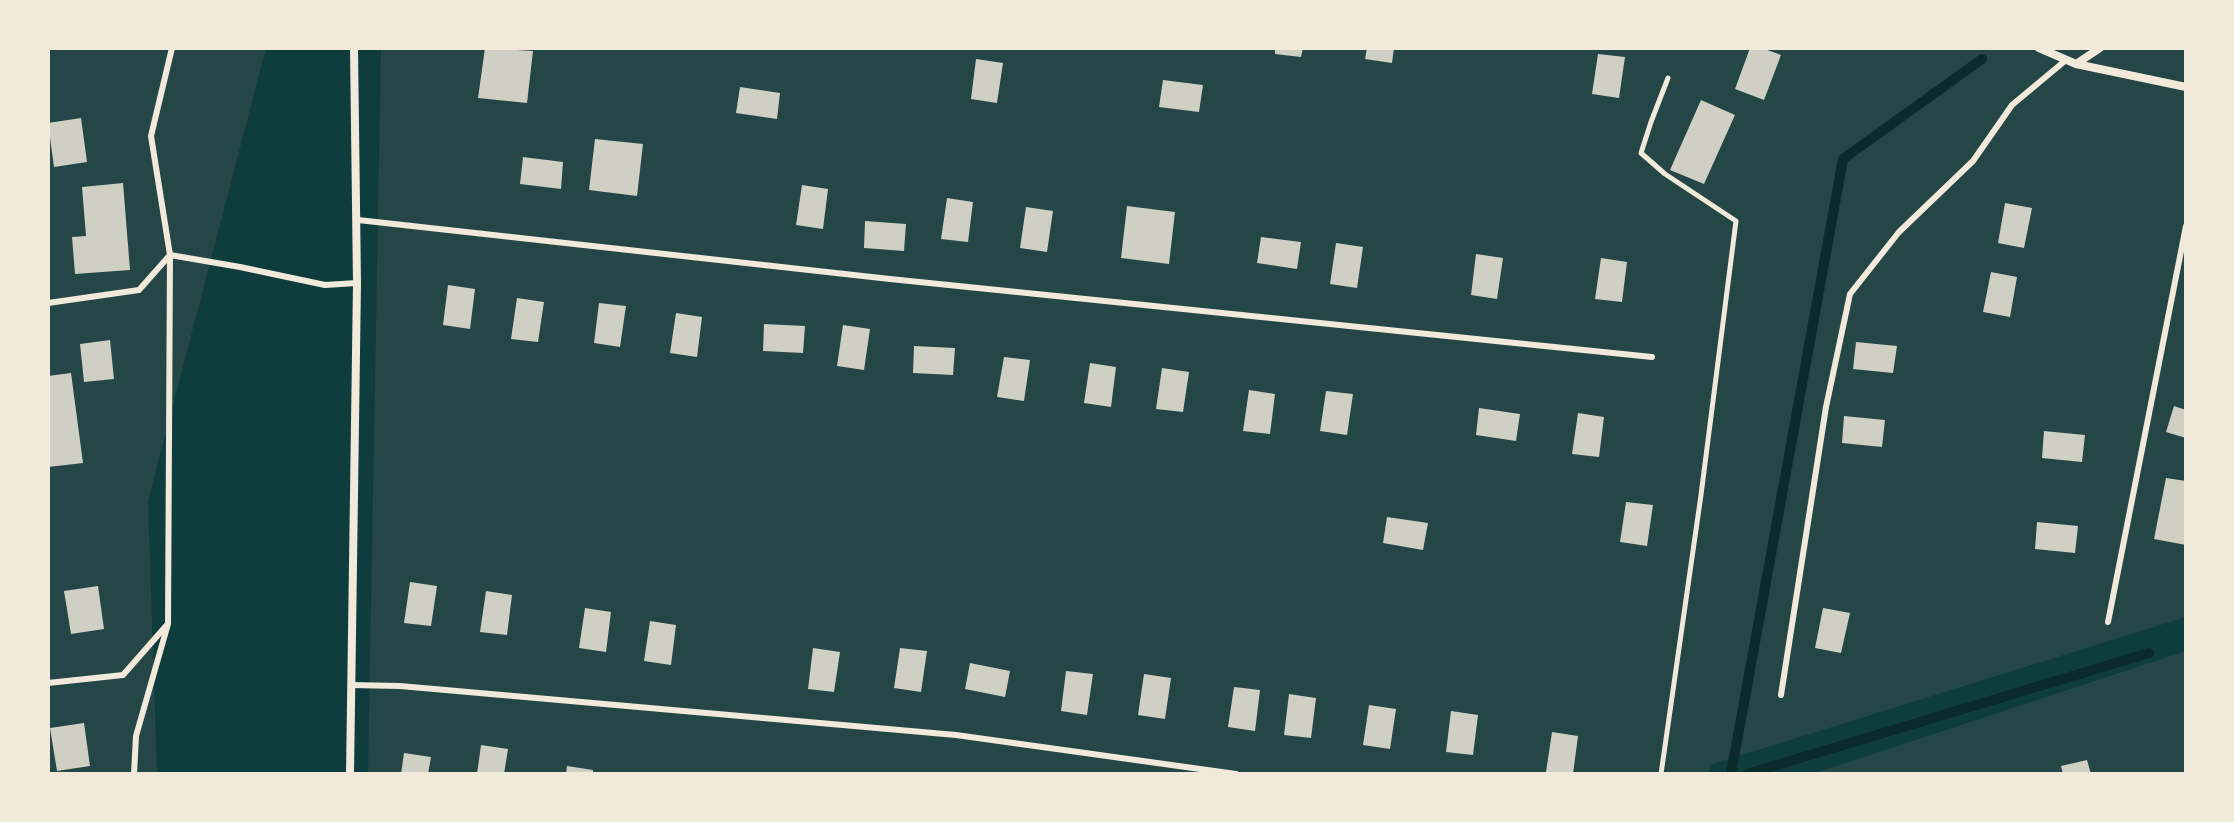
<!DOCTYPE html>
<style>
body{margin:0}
#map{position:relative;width:2234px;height:822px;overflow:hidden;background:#0f3d3e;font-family:"Roboto Condensed",sans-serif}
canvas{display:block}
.frame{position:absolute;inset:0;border:50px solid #f1e9da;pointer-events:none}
</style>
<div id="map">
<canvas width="2234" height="822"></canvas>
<div class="frame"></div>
</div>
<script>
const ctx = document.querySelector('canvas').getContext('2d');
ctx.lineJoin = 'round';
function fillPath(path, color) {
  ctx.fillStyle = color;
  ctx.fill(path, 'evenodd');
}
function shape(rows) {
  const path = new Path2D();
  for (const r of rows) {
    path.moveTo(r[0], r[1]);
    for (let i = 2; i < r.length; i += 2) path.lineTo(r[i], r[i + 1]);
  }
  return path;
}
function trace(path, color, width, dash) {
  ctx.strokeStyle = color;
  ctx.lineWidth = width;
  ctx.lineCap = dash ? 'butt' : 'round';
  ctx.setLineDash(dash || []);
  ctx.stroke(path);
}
const green = shape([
 [48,48,266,48,148,501,157,774,48,774],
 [381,48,2186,48,2186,617,1710,765,1708,774,368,774],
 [2186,651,2186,774,1812,774]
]);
const stream = shape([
 [1731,774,1843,159,1982,59],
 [1747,774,2149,653]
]);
const building = shape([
 [485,48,533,51,527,103,478,98],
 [1275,48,1303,48,1301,57,1275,54],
 [1367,48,1394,48,1392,63,1365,59],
 [1750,48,1762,48,1781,55,1764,100,1735,89],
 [1598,54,1625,57,1619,98,1592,94],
 [976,59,1003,63,997,103,971,99],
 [1163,80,1203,85,1199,112,1159,107],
 [740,87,780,93,777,119,736,113],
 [1701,100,1735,115,1704,184,1670,170],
 [81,118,87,162,54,167,48,123],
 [595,139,643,144,637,196,589,190],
 [523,157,563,162,561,189,520,184],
 [123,183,130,270,75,274,72,237,86,236,82,187],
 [802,185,828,189,823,229,796,225],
 [947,198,973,202,968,242,941,239],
 [2005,203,2032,208,2024,248,1998,243],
 [1127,206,1175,212,1169,264,1121,258],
 [1026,207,1053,211,1047,252,1020,248],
 [865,221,906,224,904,251,864,248],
 [1261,237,1301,242,1297,269,1257,263],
 [1336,243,1363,247,1357,288,1330,284],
 [1476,254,1503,258,1497,299,1471,295],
 [1601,258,1627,262,1622,302,1595,299],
 [1991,272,2017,277,2010,317,1983,312],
 [448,285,475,289,470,329,443,325],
 [517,298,544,302,538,342,511,339],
 [599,303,626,306,620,347,594,343],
 [676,313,702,317,697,357,670,353],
 [764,324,805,326,803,353,763,351],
 [843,325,870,329,864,370,837,366],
 [110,340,114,379,84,382,80,344],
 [1856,342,1897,346,1893,373,1853,369],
 [914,346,955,348,953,375,913,373],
 [1004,357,1030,360,1024,401,997,397],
 [1090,363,1116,367,1111,407,1084,403],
 [1162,368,1189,372,1183,412,1156,409],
 [71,373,83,463,48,467,48,376],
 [1249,390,1275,394,1270,434,1243,431],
 [1326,391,1353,394,1347,435,1320,431],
 [2174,406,2186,410,2186,438,2166,432],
 [1479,408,1520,414,1516,441,1476,435],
 [1578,413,1604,417,1599,457,1572,454],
 [1844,416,1885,420,1882,447,1842,443],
 [2044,431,2085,435,2082,462,2042,458],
 [2166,478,2186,481,2186,545,2154,539],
 [1626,502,1653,505,1647,546,1620,542],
 [1387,517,1428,523,1423,550,1383,543],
 [2037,522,2078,526,2075,553,2035,549],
 [410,582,437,586,431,626,404,623],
 [98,586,104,629,71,634,64,591],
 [486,591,512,595,507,635,480,632],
 [585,608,611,612,606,652,579,648],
 [1823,608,1850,613,1841,653,1815,648],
 [650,621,676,625,671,665,644,661],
 [813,648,840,652,834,692,808,689],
 [900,648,927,651,921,692,894,688],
 [970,663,1010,671,1005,697,965,689],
 [1066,671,1093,674,1087,715,1061,711],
 [1144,674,1171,678,1165,719,1138,715],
 [1234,687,1260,690,1255,731,1228,727],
 [1289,694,1316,698,1311,738,1284,735],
 [1369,705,1396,709,1390,749,1363,745],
 [1451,711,1478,715,1473,755,1446,752],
 [84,723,90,766,57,771,50,728],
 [1552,732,1578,736,1573,774,1546,772],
 [481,745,508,749,504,774,477,774],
 [404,753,431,757,428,774,401,774],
 [2087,760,2091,774,2063,774,2061,766],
 [567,766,593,770,593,774,566,774]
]);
const path = shape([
 [1661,774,1701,495,1736,221,1665,174,1641,153,1651,122,1668,78]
]);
const service = shape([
 [358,220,890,279,1652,357],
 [48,303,139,290,170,255,240,267,325,285,357,283],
 [2108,622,2186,226],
 [48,683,123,675,166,626],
 [351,685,400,686,956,735,1236,774],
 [1781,695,1826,407,1850,294,1899,232,1973,161,2012,105,2066,60],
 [134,774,136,736,168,624,170,255,151,136,172,48]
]);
const minor = shape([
 [2039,48,2076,64,2186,87],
 [2076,64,2100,48],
 [350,774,357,283,354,48]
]);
fillPath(green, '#244646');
trace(stream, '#0a2a2b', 10);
fillPath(building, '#cfcfc3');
trace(path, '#f1e9da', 5);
trace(service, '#f1e9da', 6);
trace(minor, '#f1e9da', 8);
</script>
